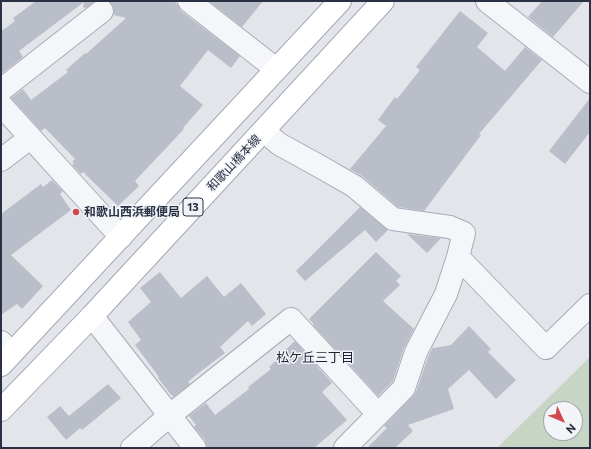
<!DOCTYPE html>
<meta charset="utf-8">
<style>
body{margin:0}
#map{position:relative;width:591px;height:449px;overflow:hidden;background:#e3e5eb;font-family:Commissioner,sans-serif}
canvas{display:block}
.frame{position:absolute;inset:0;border:2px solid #2a3144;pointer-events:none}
.north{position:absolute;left:543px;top:401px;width:40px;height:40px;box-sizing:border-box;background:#f2f4f8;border:1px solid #a2a6b0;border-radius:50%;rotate:134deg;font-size:11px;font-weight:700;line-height:16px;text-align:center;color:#2a3144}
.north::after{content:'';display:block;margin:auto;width:14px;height:18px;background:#d1474e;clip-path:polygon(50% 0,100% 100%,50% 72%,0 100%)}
</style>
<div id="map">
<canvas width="591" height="449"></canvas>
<div class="frame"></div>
<div class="north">N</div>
</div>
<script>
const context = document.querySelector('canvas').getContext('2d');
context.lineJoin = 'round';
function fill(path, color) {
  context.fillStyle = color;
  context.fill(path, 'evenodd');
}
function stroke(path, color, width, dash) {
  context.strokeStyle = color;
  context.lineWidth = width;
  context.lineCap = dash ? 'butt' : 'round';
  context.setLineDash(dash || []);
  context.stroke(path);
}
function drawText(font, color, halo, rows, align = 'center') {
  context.font = font + ' Commissioner,"Noto Sans JP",sans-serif';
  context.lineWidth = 3;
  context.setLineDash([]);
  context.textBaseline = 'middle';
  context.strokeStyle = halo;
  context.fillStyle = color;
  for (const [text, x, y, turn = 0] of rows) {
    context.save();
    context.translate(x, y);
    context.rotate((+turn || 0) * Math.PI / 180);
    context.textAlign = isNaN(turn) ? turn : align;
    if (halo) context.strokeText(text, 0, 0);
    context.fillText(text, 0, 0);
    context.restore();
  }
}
fill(new Path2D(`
 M590 357V448H497ZM551 409H575V433H551Z`), '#c6d5c4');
fill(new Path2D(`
 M36 1H95L86 8 83 7 84 2 19 51 23 57 1 74V28L3 30 15 21 13 18Z
 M109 1H174L177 4 181 11 240 56 231 68 208 50 180 86 203 105 183 128 184 129 135 181 139 186 118 206 83 172 81 174 72 165 74 163 72 162 75 159 45 128 41 131 11 98 23 89 31 100 68 72 66 70 85 53 86 54 126 18 114 15V9L112 4Z
 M209 1H263L242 27Z
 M542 1H584L553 37 528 17Z
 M460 11 488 33 477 47 505 71 525 47 542 60 479 134 481 135 424 211 398 207 362 176 350 169 386 126 378 120 395 97 397 99 420 70 416 67Z
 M590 98V132L565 164 549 151Z
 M52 180 63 191 60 194 71 210 11 255 43 286 22 309 17 304 1 315V214L41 184 43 187Z
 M360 207 388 230 376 242 365 230 305 281 296 271Z
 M407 234 441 238 427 253Z
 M376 252 401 276 396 281 400 285 383 301 414 329 404 348 393 381 378 396 313 325 314 324 309 319Z
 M160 272 181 298 207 276 224 297 241 283 266 314 252 326 248 321 220 347 225 353 196 375 188 382 190 384 173 397 172 395H171L158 378 159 377 135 345 141 340 128 322 151 302 140 288Z
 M469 326 491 349 488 352 516 380 496 399 469 370 448 389 454 409 408 425 413 431 395 448H367L387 428 384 426 413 396 416 392 428 357 433 347 434 348 451 345Z
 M295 341 332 383 322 392 347 420 314 448H207L205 440 194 427 196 425 189 416 206 403 215 415 249 389 248 387 271 369 269 367 281 356 280 355Z
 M108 384 121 398 82 430 80 428 66 440 47 417 60 406 69 416Z`), '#babec9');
const minor = new Path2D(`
 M189 1 276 69
 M487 1 590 82
 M1 90 102 11
 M1 105 121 237
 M264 131 279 144 319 166 354 186 393 219 450 227 464 233 458 257 446 294 416 352 404 388 345 448
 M1 160 30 138
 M458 257 546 348 590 305
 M92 316 195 448
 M1 342 12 353
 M132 448 169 416 291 319 377 413`);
const major = new Path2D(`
 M1 365 340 1
 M1 410 92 316 383 1`);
stroke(minor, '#a8abb6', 24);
stroke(major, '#a2a8b7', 24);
stroke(minor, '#f5f6f9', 22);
stroke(major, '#fff', 22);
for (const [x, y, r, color] of [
 [76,212,4,"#d1474e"]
]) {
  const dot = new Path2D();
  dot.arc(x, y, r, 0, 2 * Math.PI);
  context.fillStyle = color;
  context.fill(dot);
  stroke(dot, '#f2f4f8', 1.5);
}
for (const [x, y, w] of [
 [193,207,20]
]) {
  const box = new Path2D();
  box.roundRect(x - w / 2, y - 9, w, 18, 3);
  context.fillStyle = '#f2f4f8';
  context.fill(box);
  stroke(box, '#2a3144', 1);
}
drawText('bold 11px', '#2a3144', null, [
 ["13",193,207]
]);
drawText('12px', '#2a3144', '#f2f4f8', [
 ["和歌山橋本線",234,163,-47]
]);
drawText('bold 12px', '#2a3144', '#f2f4f8', [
 ["和歌山西浜郵便局",84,212]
], 'left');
drawText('13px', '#1c2234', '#f2f4f8', [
 ["松ケ丘三丁目",315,358]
]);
</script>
